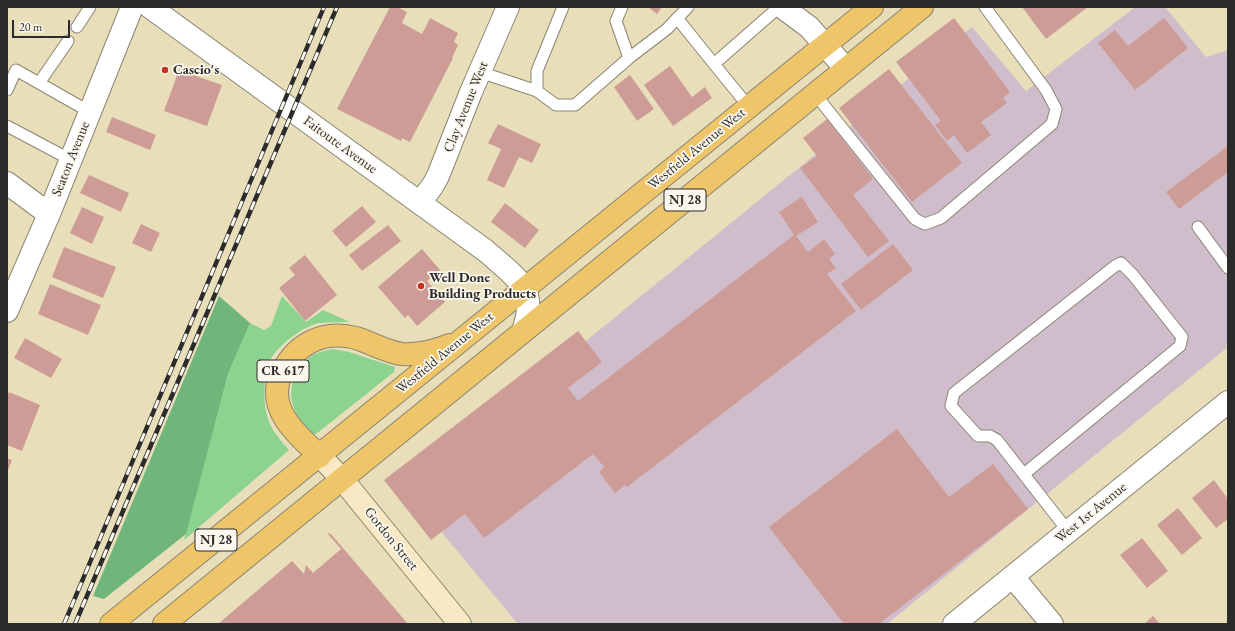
<!DOCTYPE html>
<style>
body{margin:0}
#map{position:relative;width:1235px;height:631px;overflow:hidden;background:#e8dfba;font-family:"EB Garamond",serif}
canvas{display:block}
.frame{position:absolute;inset:0;border:8px solid #2b2b2b;pointer-events:none}
.scale{position:absolute;left:12px;top:20px;width:58px;height:18px;box-sizing:border-box;border:2px solid #2b2b2b;border-top:0;padding-left:5px;font-size:12px;line-height:14px;white-space:nowrap;color:#2b2b2b;-webkit-text-stroke:3px #fbf7ec;paint-order:stroke}
</style>
<div id="map">
<canvas width="1235" height="631"></canvas>
<div class="frame"></div>
<div class="scale">20 m</div>
</div>
<script>
const context = document.querySelector('canvas').getContext('2d');
context.lineJoin = 'round';
function fill(path, color) {
  context.fillStyle = color;
  context.fill(path, 'evenodd');
}
function stroke(path, color, width, dash) {
  context.strokeStyle = color;
  context.lineWidth = width;
  context.lineCap = dash ? 'butt' : 'round';
  context.setLineDash(dash || []);
  context.stroke(path);
}
function drawText(font, color, halo, rows, align = 'center') {
  context.font = font + ' "EB Garamond",serif';
  context.lineWidth = 3.5;
  context.setLineDash([]);
  context.textBaseline = 'middle';
  context.strokeStyle = halo;
  context.fillStyle = color;
  for (const [text, x, y, turn = 0] of rows) {
    context.save();
    context.translate(x, y);
    context.rotate((+turn || 0) * Math.PI / 180);
    context.textAlign = isNaN(turn) ? turn : align;
    if (halo) context.strokeText(text, 0, 0);
    context.fillText(text, 0, 0);
    context.restore();
  }
}
fill(new Path2D(`
 M1135 7H1165L1206 57 1228 50V347L887 624H518L405 488 972 27 1026 91Z`), '#d0bdcc');
fill(new Path2D(`
 M282 296 306 322 323 310 350 322C340 322 329 322 319 323 304 326 280 344 272 357 264 370 263 396 266 411 268 426 279 439 289 450L184 540 228 374 250 323 264 330 271 326Z
 M333 349 349 352 395 367 394 372 316 434H310C305 427 298 419 295 411 285 389 296 363 317 353 322 351 328 350 333 349Z`), '#8bd38f');
fill(new Path2D(`
 M219 296 250 323 228 374 186 534 104 599 93 596Z`), '#70b57a');
fill(new Path2D(`
 M390 7H397L407 12 402 23 422 34 430 18 458 33 454 42 458 45 452 58H453L410 142 402 138 401 141 337 109Z
 M648 7H662L657 14Z
 M1022 7H1088L1046 39Z
 M954 18 1010 92 1003 98 1007 103 981 122 991 135 967 153 954 135 947 141 935 125 941 121 896 62Z
 M1164 18 1188 48 1135 90 1098 43 1115 30 1128 46Z
 M670 66 692 97 705 87 712 98 673 126 644 85Z
 M889 69 962 163 912 202 839 108Z
 M179 70 222 85 207 126 164 111Z
 M630 75 654 109 637 121 614 87Z
 M112 117 156 135 150 150 106 132Z
 M827 119 873 179 853 195 889 241 868 257 800 168 817 156 803 138Z
 M498 124 541 144 532 163 519 157 504 188 487 180 501 149 488 143Z
 M1228 146V172L1179 209 1166 192Z
 M89 175 129 193 121 212 80 193Z
 M802 197 818 222 796 236 808 252 824 239 835 254 829 259 836 268 827 274 856 311 627 487 625 485 615 493 599 472 604 467 593 454 484 538 465 514 431 540 384 480 578 331 602 362 568 388 578 401 794 235 779 212Z
 M505 203 539 230 525 248 491 222Z
 M362 206 376 222 346 247 332 231Z
 M82 207 104 217 92 244 70 233Z
 M141 224 160 233 151 252 132 243Z
 M388 225 401 241 362 271 349 255Z
 M893 244 913 270 861 310 841 284Z
 M64 247 116 267 103 298 52 277Z
 M422 249 440 270 427 281 445 302 417 326 408 315 405 318 378 287Z
 M305 255 337 295 305 321 279 288 295 275 289 268Z
 M50 284 101 305 88 335 38 314Z
 M25 338 62 359 51 378 14 358Z
 M9 392 40 405 22 451 7 445V397Z
 M897 429 949 497 993 464 1028 509 879 624H844L769 527Z
 M7 458 12 460 7 473Z
 M1214 480 1228 499V519L1216 528 1192 498Z
 M1178 508 1202 538 1182 555 1157 525Z
 M327 533 331 534 408 624H218L292 561 304 574 306 565 313 573 341 549Z
 M1142 538 1168 571 1147 588 1120 555Z
 M1153 616 1160 624H1144Z`), '#ce9c97');
const service = new Path2D(`
 M563 7 537 71V91L556 105H575L629 58 667 29 688 7
 M622 7 616 21 629 58
 M677 18 714 64
 M77 27 90 7
 M480 72 537 91
 M39 83 68 41
 M7 90 16 70 90 112
 M815 94 915 219 925 224 941 218 1052 124 1056 109 1046 90 985 7
 M749 107 714 64 779 7
 M7 126 71 160
 M1198 227 1228 268
 M1024 474 1180 346 1182 337 1133 275 1121 263 1115 266 954 393 951 406 978 436H990L997 440 1068 531`);
const minor = new Path2D(`
 M782 7 809 27 846 69
 M7 183 49 214
 M420 203 433 185 438 176 471 92 508 7
 M7 311 49 214 132 7
 M1013 577 1052 624`);
const tertiary = new Path2D(`
 M150 7 486 251C498 262 522 279 527 295 530 307 527 320 523 331
 M954 624 1228 402`);
const secondary = new Path2D(`
 M320 456 342 479 460 624`);
const primary = new Path2D(`
 M320 456C298 436 267 410 280 377 293 345 322 329 356 338 372 343 386 352 402 354 418 355 435 351 450 345
 M111 624 872 7
 M164 624 922 7`);
stroke(service, '#8a8572', 13);
stroke(minor, '#8a8572', 24);
stroke(tertiary, '#8a8572', 24);
stroke(secondary, '#8a8572', 24);
stroke(primary, '#8a8572', 24);
stroke(service, '#fff', 11);
stroke(minor, '#fff', 22);
stroke(tertiary, '#fff', 22);
stroke(secondary, '#f8e8c3', 22);
stroke(primary, '#eec569', 22);
const rail = new Path2D(`
 M64 624 324 7
 M75 624 337 7`);
stroke(rail, '#2b2b2b', 4.5);
stroke(rail, '#fbf7ec', 3, [9]);
for (const [x, y, r, color] of [
 [165,70,4,"#c8321e"],
 [421,286,4,"#c8321e"]
]) {
  const dot = new Path2D();
  dot.arc(x, y, r, 0, 2 * Math.PI);
  context.fillStyle = color;
  context.fill(dot);
  stroke(dot, '#fbf7ec', 1.5);
}
for (const [x, y, w] of [
 [685,200,42],
 [283,371,52],
 [216,540,42]
]) {
  const box = new Path2D();
  box.roundRect(x - w / 2, y - 11, w, 22, 3);
  context.fillStyle = '#fbf7ec';
  context.fill(box);
  stroke(box, '#2b2b2b', 1);
}
drawText('bold 13px', '#2b2b2b', null, [
 ["NJ 28",685,200],
 ["CR 617",283,371],
 ["NJ 28",216,540]
]);
drawText('bold 14px', '#2b2b2b', '#fbf7ec', [
 ["Cascio's",173,70],
 ["Well Done",429,278],
 ["Building Products",429,294]
], 'left');
drawText('14px', '#2b2b2b', '#fbf7ec', [
 ["Clay Avenue West",466,107,-68],
 ["Faitoute Avenue",340,145,36],
 ["Westfield Avenue West",697,149,-39],
 ["Seaton Avenue",71,159,-68],
 ["Westfield Avenue West",445,353,-39],
 ["West 1st Avenue",1091,513,-39],
 ["Gordon Street",391,539,51]
]);
</script>
